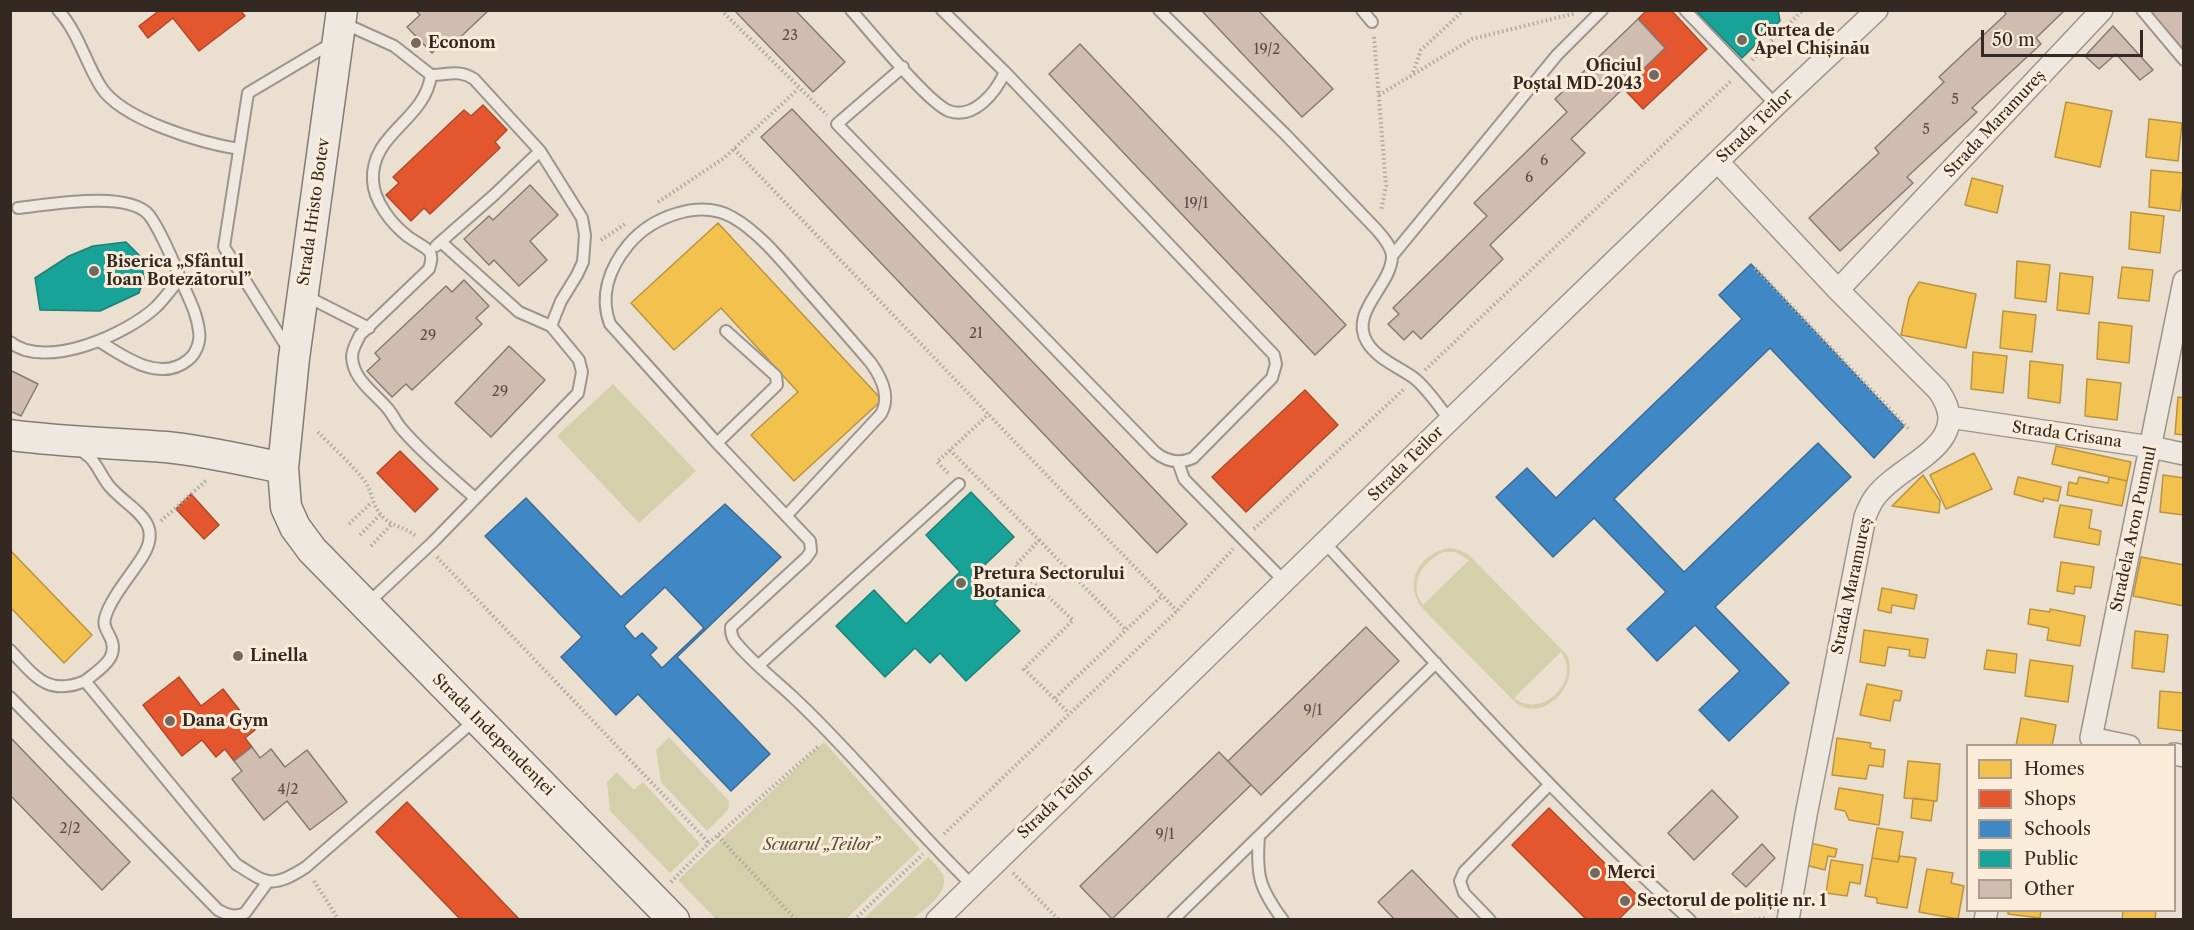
<!DOCTYPE html>
<meta charset="utf-8">
<style>
body{margin:0}
#map{position:relative;width:2194px;height:930px;overflow:hidden;background:#ebe0cf;font-family:"Libre Caslon Text",serif}
canvas{display:block}
.frame{position:absolute;inset:0;border:12px solid #342823;pointer-events:none}
.legend{position:absolute;left:1966px;top:744px;width:210px;height:168px;box-sizing:border-box;background:#faecd8;border:2px solid #ab9e90;margin:0;padding:8px 10px;list-style:none;font-size:18px;color:#342823}
.legend li{display:flex;align-items:center;gap:12px;height:30px}
.legend b{width:30px;border:2px solid #ab9e90}
.scale{position:absolute;left:1981px;top:30px;width:162px;height:27px;box-sizing:border-box;border:3px solid #342823;border-top:0;padding-left:8px;font-size:18px;line-height:21px;white-space:nowrap;color:#342823;-webkit-text-stroke:4px #faecd8;paint-order:stroke}
</style>
<div id="map">
<canvas width="2194" height="930"></canvas>
<div class="frame"></div>
<ul class="legend">
<li><b style="height:16px;background:#f2c14e"></b>Homes</li>
<li><b style="height:16px;background:#e4572e"></b>Shops</li>
<li><b style="height:16px;background:#3f88c5"></b>Schools</li>
<li><b style="height:16px;background:#17a398"></b>Public</li>
<li><b style="height:16px;background:#d1bdb0"></b>Other</li>
</ul>
<div class="scale">50 m</div>
</div>
<script>
const context = document.querySelector('canvas').getContext('2d');
context.lineJoin = 'round';
function fill(path, color) {
  context.fillStyle = color;
  context.fill(path, 'evenodd');
}
function stroke(path, color, width, dash) {
  context.strokeStyle = color;
  context.lineWidth = width;
  context.lineCap = dash ? 'butt' : 'round';
  context.setLineDash(dash || []);
  context.stroke(path);
}
function drawText(font, color, halo, rows, align = 'center') {
  context.font = font + ' "Libre Caslon Text",serif';
  context.lineWidth = 6;
  context.setLineDash([]);
  context.textBaseline = 'middle';
  context.strokeStyle = halo;
  context.fillStyle = color;
  for (const [text, x, y, turn = 0] of rows) {
    context.save();
    context.translate(x, y);
    context.rotate((+turn || 0) * Math.PI / 180);
    context.textAlign = isNaN(turn) ? turn : align;
    if (halo) context.strokeText(text, 0, 0);
    context.fillText(text, 0, 0);
    context.restore();
  }
}
fill(new Path2D(`
 M613 384 696 471 639 523 557 436Z
 M1450 548 1460 550 1469 555 1567 655C1581 683 1544 724 1516 703L1423 609C1402 584 1419 552 1450 548ZM1444 552H1455L1469 560 1423 605C1407 584 1423 561 1444 552ZM1561 652C1582 681 1542 720 1514 698Z
 M669 737 729 801 728 810 707 831 661 782 656 750Z
 M824 742 920 849 846 919H716L678 880Z
 M617 772 634 790 643 782 700 844 670 873 610 811 607 782Z
 M928 857C933 862 940 868 943 875 950 893 924 909 913 919H863Z`), '#d4d0ac');
const homes = new Path2D(`
 M2066 102 2112 111 2100 167 2055 157Z
 M2149 119 2182 123 2178 161 2146 157Z
 M2151 170 2184 173 2180 211 2149 207Z
 M1972 178 2003 186 1997 213 1965 205Z
 M2131 212 2164 216 2160 253 2129 249Z
 M718 223 882 400 794 481 751 435 798 392 721 308 674 350 631 303Z
 M2017 261 2050 265 2046 302 2015 298Z
 M2122 267 2153 270 2149 301 2118 298Z
 M2060 273 2093 277 2089 314 2057 310Z
 M1919 282 1976 294 1966 348 1901 335 1909 298Z
 M2003 311 2036 315 2032 352 2000 348Z
 M2099 322 2132 326 2129 363 2097 359Z
 M1973 352 2007 356 2003 393 1971 389Z
 M2030 361 2063 365 2060 403 2028 398Z
 M2087 379 2121 383 2117 420 2085 416Z
 M2178 397 2184 398V435L2175 434Z
 M2056 446 2131 462 2127 481 2052 464Z
 M1974 453 1992 489 1946 509 1930 475Z
 M1923 475 1940 501 1939 513 1892 506Z
 M2163 475 2184 478V515L2160 512Z
 M2018 477 2061 487 2058 501 2044 498 2043 502 2014 494Z
 M2079 477 2108 483 2109 477 2127 481 2122 506 2067 495 2069 482 2077 484Z
 M2060 505 2092 510 2089 528 2101 531 2099 545 2054 537Z
 M10 550 92 635 64 663 10 607Z
 M2141 557 2184 565V606L2133 596Z
 M2061 562 2094 567 2091 588 2075 586 2074 594 2057 591Z
 M1882 588 1917 595 1914 609 1892 605 1891 613 1878 610Z
 M2030 609 2050 612V609L2085 616 2080 646 2047 640 2049 628 2028 624Z
 M1864 630 1928 639 1925 658 1909 656 1910 650 1888 647 1885 666 1860 662Z
 M2135 631 2168 635 2164 672 2132 668Z
 M1987 650 2017 654 2015 673 1984 669Z
 M2030 660 2073 666 2068 702 2025 696Z
 M1867 684 1902 691 1900 701 1894 700 1890 721 1860 715Z
 M2160 691 2184 693V731L2158 728Z
 M2021 718 2056 725 2052 746H2016Z
 M1837 738 1871 743 1870 748 1885 750 1883 767 1869 765 1866 779 1832 775Z
 M1908 761 1940 764 1937 801 1904 798Z
 M1839 788 1883 795 1879 825 1849 820 1845 811 1835 809Z
 M1913 798 1934 801 1931 821 1911 818Z
 M1877 828 1903 832 1898 862 1872 858Z
 M1810 843 1837 849 1835 857 1828 856 1825 870 1805 865Z
 M1900 856 1916 858 1907 908 1877 903V898L1865 896 1872 858 1898 862Z
 M1831 860 1863 865 1860 884 1850 882 1847 896 1826 893Z
 M1927 869 1953 873 1951 883 1964 886 1958 919 1919 912Z
 M2008 910H2041L2040 918 2008 914Z
 M2123 910H2156L2155 920H2122Z`);
fill(homes, '#f2c14e');
stroke(homes, '#b99341', 1.5);
const shops = new Path2D(`
 M160 10H240L245 16 199 51 173 18 148 38 139 26Z
 M1647 10H1671L1707 49 1643 109 1623 88 1665 48 1638 19Z
 M483 105 507 130 495 142 500 148 430 214 424 208 411 221 386 195 399 183 393 177 464 110 471 116Z
 M1305 390 1338 425 1246 512 1212 477Z
 M400 451 438 489 415 512 377 473Z
 M191 494 219 525 204 539 176 509Z
 M179 677 201 706 223 689 255 730 245 738 252 747 234 761 225 749 216 757 202 740 182 756 143 705Z
 M407 802 520 920H461L376 832Z
 M1549 808 1640 898 1618 920H1587L1512 845Z`);
fill(shops, '#e4572e');
stroke(shops, '#af492b', 1.5);
const schools = new Path2D(`
 M1751 264 1904 426 1874 458 1770 348 1614 499 1684 572 1818 443 1851 477 1715 607 1789 683 1729 741 1699 710 1740 671 1695 625 1657 661 1627 629 1666 592 1594 518 1553 557 1496 497 1527 468 1556 498 1742 319 1719 295Z
 M526 498 621 597 725 504 781 557 677 657 770 754 731 791 638 694 616 715 561 657 582 637 485 536ZM665 587 704 628 662 668 650 655 657 648 642 633 635 639 624 626Z`);
fill(schools, '#3f88c5');
stroke(schools, '#3c6b94', 1.5);
const public = new Path2D(`
 M1695 10H1778L1780 21 1742 58Z
 M126 242 139 255 142 265 144 279 139 293 100 311 40 310 35 278 69 256 93 246Z
 M971 492 1014 537 970 579 985 595 994 587 1002 596 994 604 1020 631 966 681 940 653 930 663 915 648 885 677 836 626 874 590 906 624 960 572 926 535Z`);
fill(public, '#17a398');
stroke(public, '#207e75', 1.5);
const building = new Path2D(`
 M415 10H489L451 46 445 40 432 53 407 27 420 15Z
 M734 10H795L845 62 813 92Z
 M1201 10H1258L1333 89 1302 117Z
 M2003 10H2065L2036 38 2041 44 1972 108 1977 112 1907 177 1913 183 1840 251 1809 218 1879 153 1875 148 1944 82 1939 77 2006 14Z
 M2147 10H2184V50Z
 M1638 19 1665 48 1571 139 1585 153 1490 245 1503 259 1421 339 1413 331 1404 340 1388 324 1399 314 1393 308 1487 216 1474 203 1567 112 1555 99Z
 M2113 26 2153 70 2140 80 2116 54 2099 69 2085 56Z
 M1080 44 1346 325 1315 355 1049 74Z
 M792 109 1187 524 1157 553 761 137Z
 M530 185 558 215 530 241 547 260 519 286 494 260 489 265 464 239 489 216 493 220Z
 M464 280 489 306 476 318 482 324 412 390 406 384 392 397 367 371 380 359 375 353 446 286 452 292Z
 M509 346 545 380 491 437 455 403Z
 M10 370 38 384 21 416 10 411Z
 M1366 627 1399 661 1261 795 1228 761Z
 M10 737 130 862 102 890 10 795Z
 M252 747 260 758 271 749 285 767 307 750 347 802 310 830 287 801 264 820 232 779 242 771 234 761Z
 M1219 752 1251 785 1112 919 1080 886Z
 M1712 790 1738 817 1694 860 1668 833Z
 M1762 844 1775 858 1746 887 1732 874Z
 M1412 870 1460 920H1395L1378 902Z`);
fill(building, '#d1bdb0');
stroke(building, '#837c74', 1.5);
const lane = new Path2D(`
 M58 10C79 33 85 62 101 87 122 120 202 143 239 149
 M851 10C870 31 928 103 949 111 974 120 996 92 1005 72L1274 355 1276 364 1272 378 1193 458C1179 464 1167 462 1155 452L837 124 903 67
 M942 10 1005 72
 M1159 10 1285 134 1377 230C1383 237 1392 247 1392 257 1391 286 1349 312 1367 342 1377 359 1399 367 1414 378 1428 389 1439 407 1450 420
 M1362 10 1372 22
 M1685 10 1776 105
 M2142 10 2184 60
 M341 22 394 46 431 75C448 75 459 69 474 79L540 151 582 218 585 235 583 262 577 275 561 301 551 326
 M431 75C425 121 370 133 373 181 374 201 391 223 406 235 413 241 423 245 429 251 433 256 431 263 429 269L360 335C357 342 352 349 352 357 353 380 375 393 388 409 393 415 396 422 401 428 421 452 451 477 475 498
 M436 246 494 195 540 151
 M1392 256 1557 55 1602 10
 M306 296 369 328
 M99 341C124 357 160 383 188 360 196 354 201 341 199 331 197 312 187 295 180 278
 M10 342C46 371 127 334 156 307 165 298 173 287 180 278 174 262 159 228 149 215 128 190 48 205 18 208
 M288 349 224 247 248 93 332 43
 M717 443 777 385 776 376 726 331
 M80 449C84 454 90 456 93 461 100 470 104 481 111 488 132 511 166 522 141 559 130 576 110 599 105 618 103 625 106 629 109 635 122 657 100 669 85 681
 M1178 462 1184 479 1284 581
 M786 516 881 414C891 397 881 377 871 363 848 336 825 310 802 284 782 261 759 232 732 217 699 199 652 217 629 244 610 267 599 295 610 324L717 443 810 541 811 551 806 558 731 627C731 632 731 635 734 640 747 658 777 682 794 698 857 757 910 825 972 885
 M1325 543C1444 672 1560 803 1690 920
 M367 604 434 541 578 393 582 372 579 360 551 326 519 312 441 242
 M10 650C34 675 47 697 85 681L236 864C267 884 272 889 306 867L475 720
 M759 665 959 484
 M10 697 218 910C228 915 235 918 245 913L267 883
 M1259 836C1256 875 1259 888 1283 920
 M1173 920 1436 663
 M1490 920 1464 893 1460 881 1464 872 1549 785`);
const street = new Path2D(`
 M1718 162 1838 290
 M1949 417 2151 447 2184 454
 M2129 746 2091 738 2184 281
 M2174 754 2184 756
 M937 920 1450 420 1776 105 1877 10
 M1788 920 1806 815 1865 517C1868 509 1871 502 1876 496 1902 462 1977 444 1938 390L1838 290 2102 10
 M1985 920 1987 910`);
const secondary = new Path2D(`
 M342 10 294 358 283 468 286 507 295 527 312 550 674 920
 M10 435C62 442 114 443 166 447 205 451 244 460 283 468`);
stroke(lane, '#9d958b', 14);
stroke(street, '#9d958b', 24);
stroke(secondary, '#837c74', 33);
stroke(new Path2D(`
 M721 10 827 115
 M1374 37 1386 186 1381 211
 M1752 60 1803 10
 M1413 72 1421 50 1464 10
 M1379 95 1472 39 1576 13
 M734 149 1177 611
 M658 202 724 158 798 89
 M601 240 625 224
 M1755 268 1910 430
 M1425 370 1732 80
 M318 432C332 447 355 467 366 483 373 494 372 506 382 516 392 527 406 527 417 537
 M950 450 1039 540 1015 566 1073 620 1024 669 1069 713
 M948 473 937 462 989 414
 M161 521 208 479
 M349 524 372 502
 M1254 529 1404 389
 M360 535 380 515
 M1039 540 1126 630 1162 596
 M371 546 391 525
 M437 557 709 843
 M1055 698 1126 630
 M944 834 1177 611 1233 549
 M718 836 796 920
 M1013 873 1059 920
 M314 881 339 920
 M671 882 709 843 820 745
 M715 919 720 920
 M854 920 923 854
 M1750 920 1767 918`), '#ada8a1', 4, [1.5, 3]);
stroke(lane, '#eee8e0', 10);
stroke(street, '#eee8e0', 21);
stroke(secondary, '#eee8e0', 30);
for (const [x, y, r, color] of [
 [1742,40,6,"#74685f"],
 [416,43,6,"#74685f"],
 [1654,75,6,"#74685f"],
 [94,271,6,"#74685f"],
 [961,583,6,"#74685f"],
 [238,656,6,"#74685f"],
 [170,721,6,"#74685f"],
 [1595,873,6,"#74685f"],
 [1625,901,6,"#74685f"]
]) {
  const dot = new Path2D();
  dot.arc(x, y, r, 0, 2 * Math.PI);
  context.fillStyle = color;
  context.fill(dot);
  stroke(dot, '#faecd8', 2);
}
drawText('14px', '#5b4d46', null, [
 ["23",790,36],
 ["19/2",1267,50],
 ["5",1955,100],
 ["5",1926,130],
 ["6",1544,161],
 ["6",1529,178],
 ["19/1",1196,204],
 ["21",976,334],
 ["29",428,336],
 ["29",500,392],
 ["9/1",1313,711],
 ["4/2",288,790],
 ["2/2",70,829],
 ["9/1",1165,835]
]);
drawText('bold 16px', '#342823', '#faecd8', [
 ["Curtea de",1754,31],
 ["Apel Chișinău",1754,49],
 ["Econom",428,43],
 ["Oficiul",1642,66,"right"],
 ["Poștal MD-2043",1642,84,"right"],
 ["Biserica „Sfântul",106,262],
 ["Ioan Botezătorul”",106,280],
 ["Pretura Sectorului",973,574],
 ["Botanica",973,592],
 ["Linella",250,656],
 ["Dana Gym",182,721],
 ["Merci",1607,873],
 ["Sectorul de poliție nr. 1",1637,901]
], 'left');
drawText('16px', '#342823', '#faecd8', [
 ["Strada Maramureș",1995,124,-47],
 ["Strada Teilor",1755,126,-44],
 ["Strada Hristo Botev",314,212,-82],
 ["Strada Crisana",2067,435,8],
 ["Strada Teilor",1406,464,-45],
 ["Stradela Aron Pumnul",2134,529,-78],
 ["Strada Maramureș",1852,586,-78],
 ["Strada Independenței",493,735,45],
 ["Strada Teilor",1056,802,-44]
]);
drawText('italic 16px', '#574e3e', '#faecd8', [
 ["Scuarul „Teilor”",821,845]
]);
</script>
